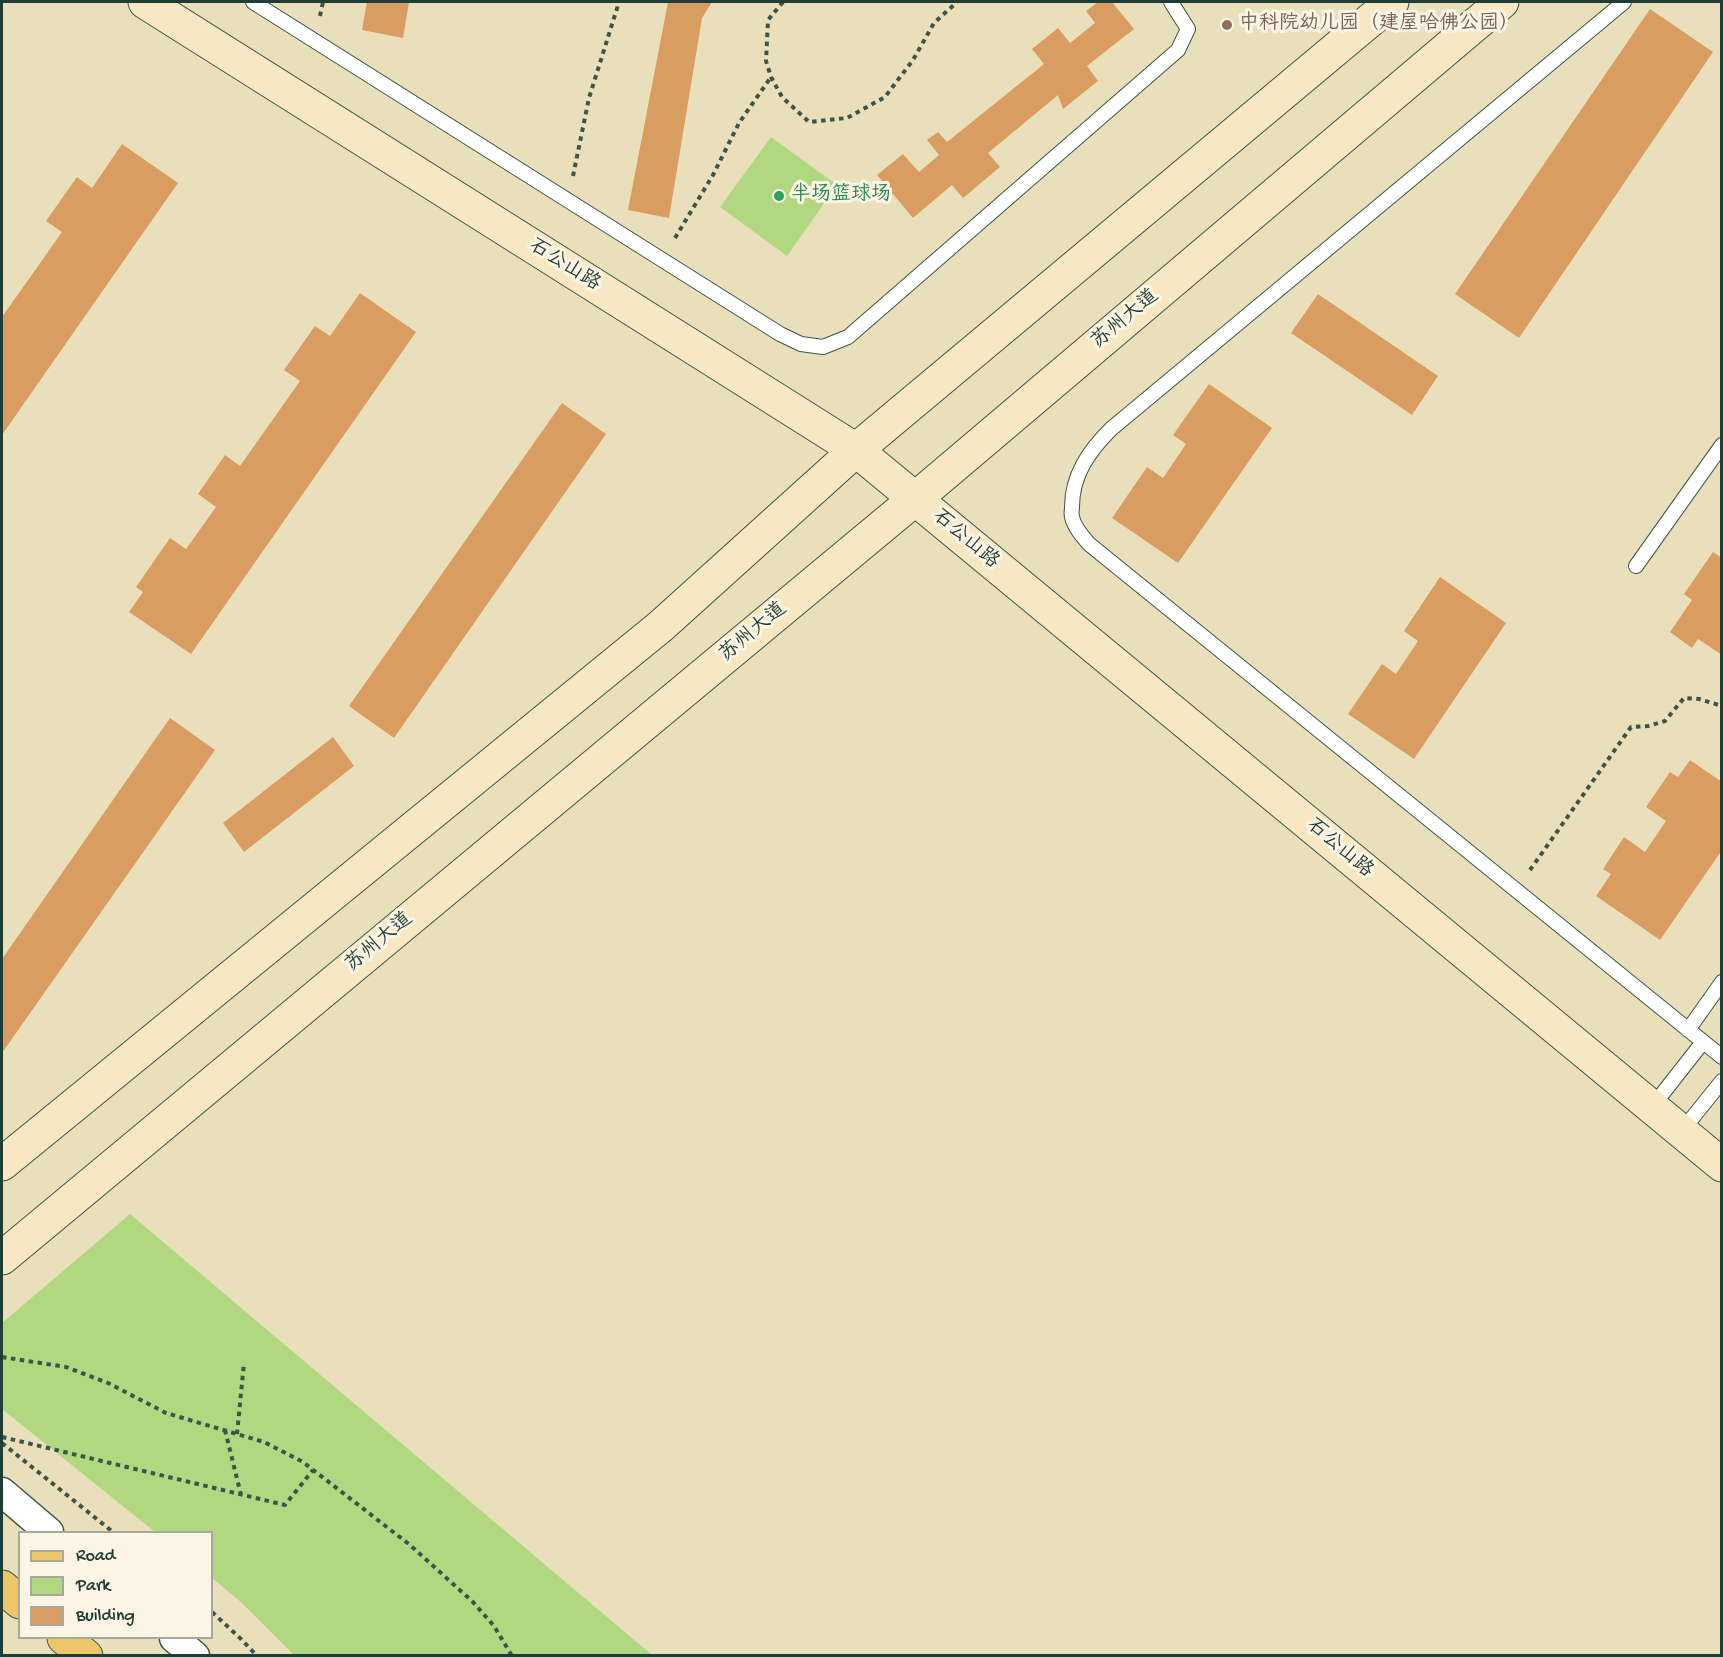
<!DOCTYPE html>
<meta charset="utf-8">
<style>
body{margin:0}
#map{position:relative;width:1723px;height:1657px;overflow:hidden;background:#e9e0bb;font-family:"Gochi Hand",sans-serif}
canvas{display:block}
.frame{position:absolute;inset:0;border:3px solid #1f3d34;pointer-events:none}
.legend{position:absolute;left:18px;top:1531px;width:195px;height:108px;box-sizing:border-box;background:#fcf5e5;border:2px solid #a4ab9e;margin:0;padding:8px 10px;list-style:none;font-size:18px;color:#1f3d34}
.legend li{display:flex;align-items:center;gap:12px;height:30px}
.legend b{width:30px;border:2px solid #a4ab9e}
</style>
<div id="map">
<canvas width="1723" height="1657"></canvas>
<div class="frame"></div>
<ul class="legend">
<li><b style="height:8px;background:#ecc669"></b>Road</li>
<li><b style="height:16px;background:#b2d781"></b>Park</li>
<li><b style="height:16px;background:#d99d61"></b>Building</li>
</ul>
</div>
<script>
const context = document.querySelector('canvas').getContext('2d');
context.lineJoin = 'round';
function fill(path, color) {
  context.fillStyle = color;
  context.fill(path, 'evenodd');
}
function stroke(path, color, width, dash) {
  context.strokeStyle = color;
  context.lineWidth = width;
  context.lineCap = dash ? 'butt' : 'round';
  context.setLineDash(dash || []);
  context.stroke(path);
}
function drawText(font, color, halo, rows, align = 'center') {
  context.font = font + ' "Gochi Hand","LXGW WenKai TC",sans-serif';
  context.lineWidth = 6;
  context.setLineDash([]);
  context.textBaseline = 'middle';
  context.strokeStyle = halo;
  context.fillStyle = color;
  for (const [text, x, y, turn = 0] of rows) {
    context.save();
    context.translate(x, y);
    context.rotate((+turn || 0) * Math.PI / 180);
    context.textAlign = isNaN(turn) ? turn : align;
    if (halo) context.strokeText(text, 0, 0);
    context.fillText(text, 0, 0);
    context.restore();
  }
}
fill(new Path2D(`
 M771 137 837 185 787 256 720 207Z
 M130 1214 652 1655H294L242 1603 212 1578V1532H155L2 1409V1323Z`), '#b2d781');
fill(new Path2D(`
 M367 2H409L403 38 362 30Z
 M668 2H712L702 18 669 218 628 210Z
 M1098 2H1112L1134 29 1087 66 1098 81 1063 109 1058 95 988 153 1000 167 963 198 952 185 913 218 877 175 903 154 919 172 939 155 927 140 938 132 947 142 1044 64 1032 49 1058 28 1070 43 1095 23 1086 11Z
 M1650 9 1713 52 1519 338 1455 294Z
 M122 144 178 183 2 435V317L62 232 46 221 77 177 92 188Z
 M360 293 416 332 191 654 129 612 143 592 136 587 170 538 186 549 216 507 198 494 225 455 240 466 300 381 284 370 315 326 330 336Z
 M1318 294 1438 376 1412 415 1291 333Z
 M1209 384 1272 428 1178 563 1112 518 1147 467 1163 478 1186 444 1173 435Z
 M562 403 606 434 394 738 349 706Z
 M1713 552 1722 558V655L1698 639 1692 648 1670 632 1692 600 1684 594Z
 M1440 577 1506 623 1414 759 1348 714 1382 664 1396 674 1418 641 1404 631Z
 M170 718 215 750 2 1053V959Z
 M333 737 354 766 244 852 223 823Z
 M1690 760 1722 782V850L1660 940 1596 896 1611 874 1603 869 1624 837 1645 852 1666 821 1646 807 1670 772 1678 777Z`), '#d99d61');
const lane = new Path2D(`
 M253 2 780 334 801 344 823 347 848 337 1178 50 1188 29 1171 2
 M1624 2 1111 429C1089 451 1072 475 1072 507 1072 510 1071 514 1072 517 1074 527 1083 537 1089 544L1722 1057
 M1636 566 1722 445
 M1688 1030 1722 982
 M1652 1107 1703 1042
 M1681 1132 1722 1081`);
const street = new Path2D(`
 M2 1492 49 1532
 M174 1638 195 1656`);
const secondary = new Path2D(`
 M145 2 856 450 1722 1165
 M2 1164 661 626 856 450 1392 2
 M2 1258 915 499 1502 2`);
const primary = new Path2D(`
 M2 1587 20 1602
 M64 1638 86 1656`);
stroke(lane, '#3d5548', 16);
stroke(street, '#3d5548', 31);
stroke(secondary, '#3d5548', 35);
stroke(primary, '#3d5548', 35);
stroke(new Path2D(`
 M783 2 768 20 766 61 771 77 782 97 809 122 847 118 885 97 913 60 934 23 957 2
 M320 16 323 2
 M573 176 589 98 619 2
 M675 238 713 175 739 123 771 77
 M1530 870 1631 727 1648 726 1665 721 1684 698 1699 699 1722 706
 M2 1357 66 1367 108 1383 166 1413 264 1442 303 1462 410 1545 473 1602 494 1626 512 1656
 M225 1430 241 1495
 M237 1434 244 1363
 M2 1437 285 1505 313 1470
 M2 1443 113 1532
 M212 1612 240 1638 257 1656`), '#3d5548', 4, [4.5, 4.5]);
stroke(lane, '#fff', 14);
stroke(street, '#fff', 28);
stroke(secondary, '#f7e8c3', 33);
stroke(primary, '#ecc669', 33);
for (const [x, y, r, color] of [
 [1227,25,6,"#8d6e63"],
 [779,196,6,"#2e9e5b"]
]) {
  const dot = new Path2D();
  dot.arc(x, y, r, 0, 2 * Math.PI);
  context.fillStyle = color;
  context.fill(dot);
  stroke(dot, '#fcf5e5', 2);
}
drawText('20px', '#785e54', '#fcf5e5', [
 ["中科院幼儿园（建屋哈佛公园）",1239,25]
], 'left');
drawText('20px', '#27864d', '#fcf5e5', [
 ["半场篮球场",791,196]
], 'left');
drawText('20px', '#1f3d34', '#fcf5e5', [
 ["石公山路",564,266,32],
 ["苏州大道",1126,320,-40],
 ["石公山路",965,540,40],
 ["苏州大道",754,633,-40],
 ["石公山路",1339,849,40],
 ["苏州大道",380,943,-40]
]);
</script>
